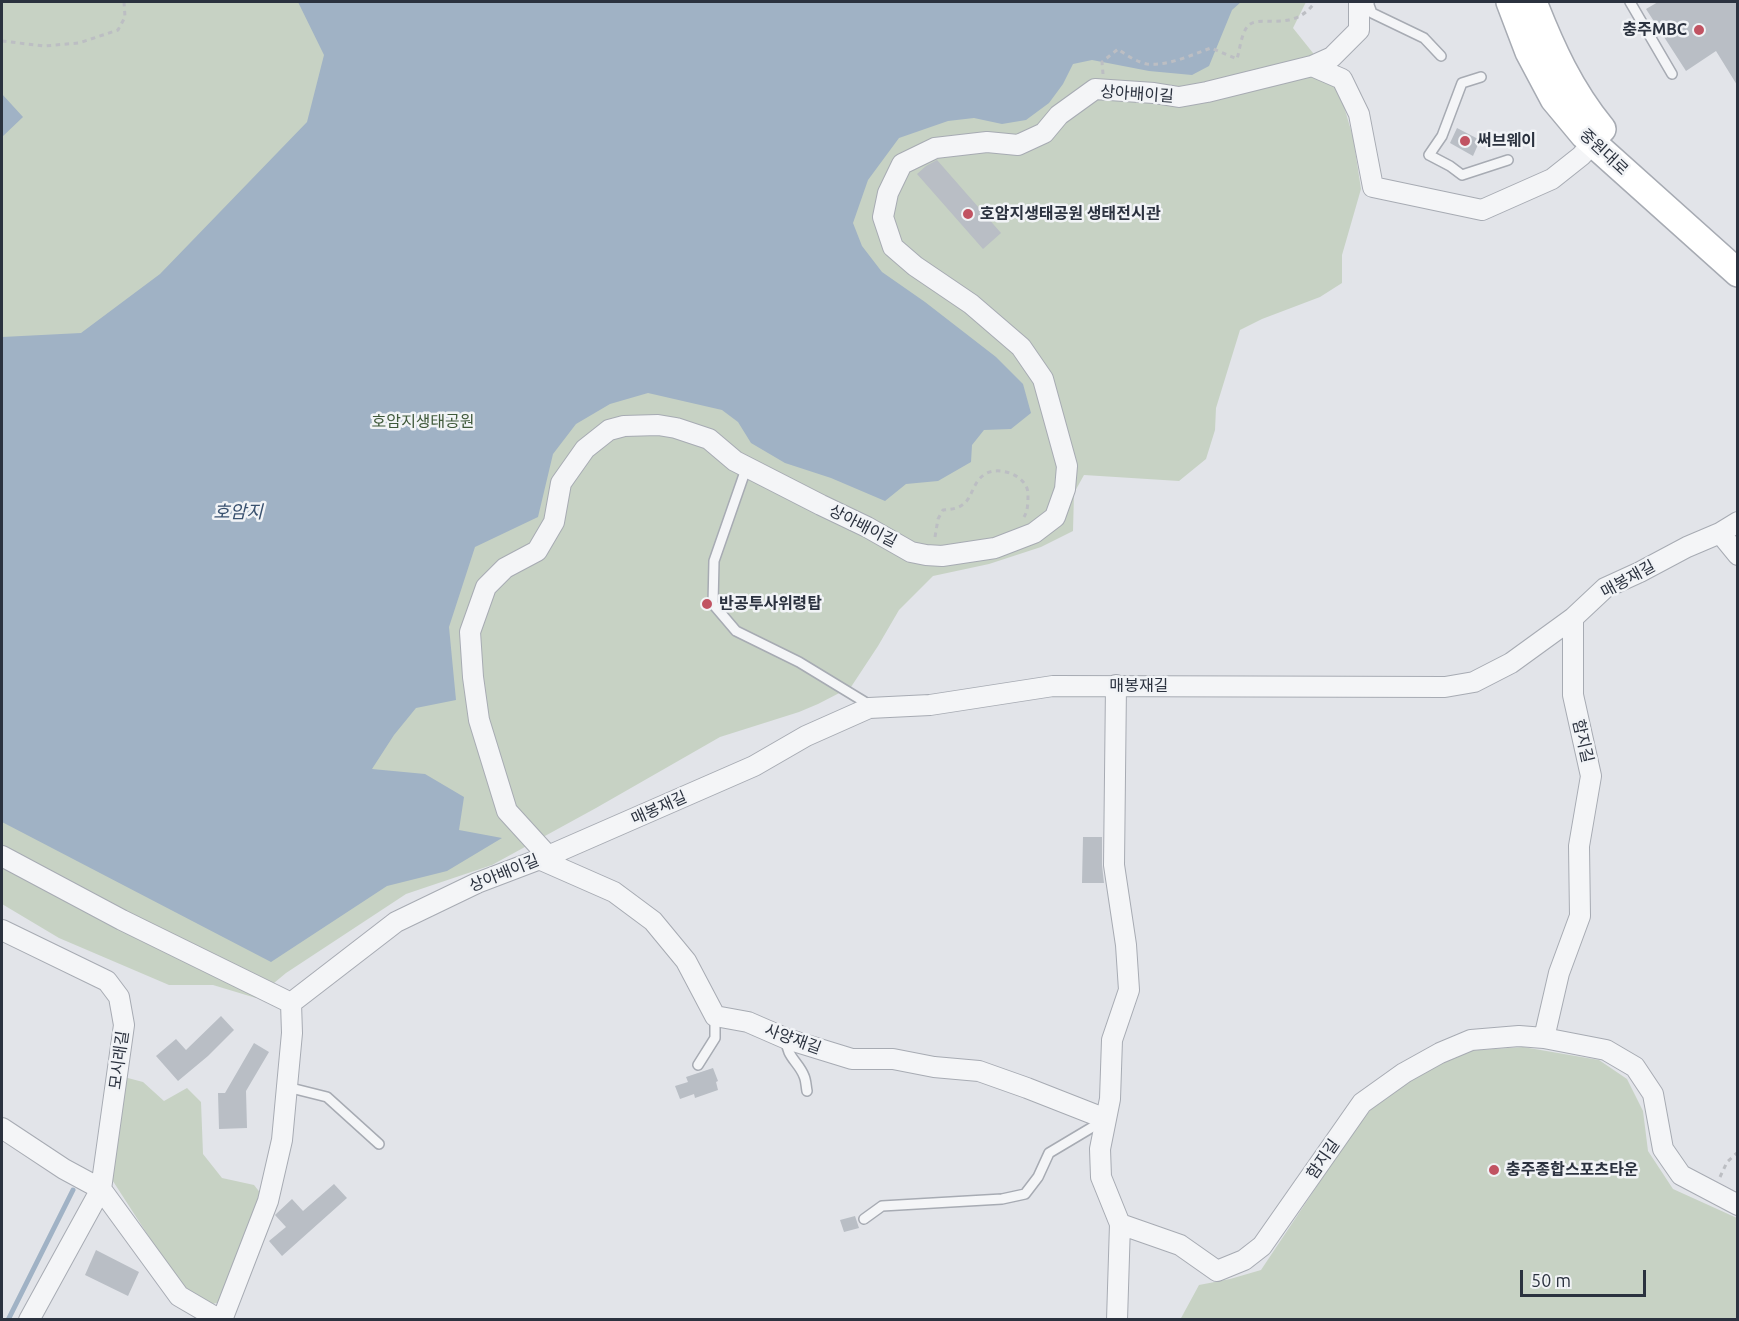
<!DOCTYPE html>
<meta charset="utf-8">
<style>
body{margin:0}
#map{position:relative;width:1739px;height:1321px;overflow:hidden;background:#e2e4e9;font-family:Ubuntu,sans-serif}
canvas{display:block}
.frame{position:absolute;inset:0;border:3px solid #2b323f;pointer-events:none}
.scale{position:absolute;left:1520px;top:1270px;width:126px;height:27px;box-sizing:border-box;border:3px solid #2b323f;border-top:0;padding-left:8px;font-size:18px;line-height:21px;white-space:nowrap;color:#2b323f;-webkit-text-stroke:4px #f1f3f6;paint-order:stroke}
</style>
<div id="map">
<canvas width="1739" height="1321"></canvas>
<div class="frame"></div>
<div class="scale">50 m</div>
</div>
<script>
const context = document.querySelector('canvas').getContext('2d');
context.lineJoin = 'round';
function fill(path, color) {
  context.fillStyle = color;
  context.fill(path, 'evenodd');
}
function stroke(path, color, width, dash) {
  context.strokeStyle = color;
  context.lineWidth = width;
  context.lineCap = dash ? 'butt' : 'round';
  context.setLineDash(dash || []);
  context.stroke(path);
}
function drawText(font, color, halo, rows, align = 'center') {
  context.font = font + ' Ubuntu,"Noto Sans KR",sans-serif';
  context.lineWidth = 5;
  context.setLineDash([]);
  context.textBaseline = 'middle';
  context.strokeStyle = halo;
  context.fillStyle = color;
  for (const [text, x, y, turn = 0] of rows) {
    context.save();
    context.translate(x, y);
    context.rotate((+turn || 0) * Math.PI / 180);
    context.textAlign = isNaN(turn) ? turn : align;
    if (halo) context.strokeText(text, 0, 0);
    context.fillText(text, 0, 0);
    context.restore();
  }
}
fill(new Path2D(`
 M2 2H1306L1293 28 1337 83 1353 137 1361 189 1342 255V283L1320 297 1262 319 1240 330 1216 408 1215 430 1206 459 1179 481 1084 475 1074 493 1073 531 1041 547 989 564 933 576 899 610 878 646 851 687 818 704 799 712 720 737 596 808 492 865 406 894 286 973 256 998 213 985H169L59 938 2 904Z
 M1523 1047 1599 1060 1627 1079 1643 1111 1648 1151 1673 1189 1737 1218V1319L1180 1320 1199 1285 1230 1279 1261 1270 1357 1126 1385 1093 1464 1051Z
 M124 1077 143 1082 164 1101 187 1088 201 1102 203 1154 222 1178 254 1185 262 1195 223 1301 213 1304 184 1291 109 1175Z`), '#c7d2c4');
fill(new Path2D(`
 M298 2H1241L1232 10 1209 66 1192 75 1149 71 1092 60 1073 64 1063 84 1049 103 1026 120 1002 124 974 118 948 121 899 138 868 180 853 223 862 246 882 272 925 302 996 357 1023 384 1031 413 1011 429 984 430 972 445 971 462 938 481 906 484 885 501 831 478 785 463 751 443 738 422 722 410 648 393 610 404 576 424 553 454 538 517 475 547 449 627 456 700 416 708 394 735 372 769 425 774 464 797 459 830 502 838 447 871 387 886 271 962 2 822V337L81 333 160 274 307 122 324 55Z
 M2 94 23 117 2 137Z`), '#a0b2c5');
stroke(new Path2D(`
 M8 1320 73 1190`), '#a0b2c5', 5);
fill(new Path2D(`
 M1658 2H1737V85L1716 51 1686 71 1646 9Z
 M1457 128 1480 140 1473 156 1450 143Z
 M937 160 1001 233 983 249 917 174 926 166Z
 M1083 837H1102V865L1104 883H1082Z
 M221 1016 234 1030 208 1056 178 1081 156 1056 176 1039 186 1050Z
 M254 1043 269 1052 246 1091 247 1128 219 1129 218 1093H225Z
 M713 1068 718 1081 716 1082 718 1090 695 1098 694 1094 680 1099 675 1086 688 1082 686 1077Z
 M334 1184 347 1198 282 1256 269 1241 286 1227 275 1215 276 1214 292 1199 303 1211Z
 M855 1216 859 1228 844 1232 840 1220Z
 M96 1250 139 1272 128 1296 85 1275Z`), '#b9bec5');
const lane = new Path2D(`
 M1369 2V5L1372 13 1424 38 1441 56
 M1630 2 1672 74
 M1481 77 1462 83 1442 136 1429 155 1450 166 1462 175 1508 160
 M747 466 714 561 713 604 736 631 799 662 873 707
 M787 1039C785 1056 799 1062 804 1076 806 1080 806 1086 807 1091
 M698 1065 715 1038V1016
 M287 1087 327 1097 379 1144
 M864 1219 882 1206 1002 1199 1025 1194 1038 1177 1049 1153 1106 1119`);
const street = new Path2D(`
 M1312 66 1342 79 1359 114 1373 187 1482 210 1552 179 1581 156 1593 143
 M1720 533 1738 555
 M1116 685 1114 865 1126 945 1129 990 1112 1040 1110 1099 1100 1149 1101 1177 1120 1224 1117 1320
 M2 856 122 920 291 1003 396 922 477 883 548 856 507 811 479 720 473 677 470 632 486 587 505 568 537 551 554 522 561 483 585 449 609 430 624 426 658 425 676 428 709 439 735 461 821 505 867 527 911 552 926 555 942 556 995 548 1034 533 1055 517 1065 489 1067 466 1043 379 1021 347 971 304 915 266 893 247 883 217 888 193 902 164 935 148 987 142 1018 145 1044 133 1059 115 1095 89 1154 93 1179 97 1207 92 1312 66 1332 57 1359 30V2
 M548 856 754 766 806 736 869 708 930 705 1053 686 1445 687 1474 682 1511 663 1573 618 1605 588 1640 572 1687 547 1720 533 1738 522
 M539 859 614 892 653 921 686 961 715 1016 748 1022 787 1039 852 1059H893L934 1067 979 1071 1027 1088 1106 1119
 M2 930 107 981 119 997 124 1025 101 1189 29 1320
 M1544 1038 1559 973 1580 916 1579 846 1591 776 1573 695V618
 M2 1128 64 1169 101 1189 179 1296 220 1320
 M1120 1224 1180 1245 1217 1271 1244 1260 1262 1246 1362 1103 1404 1073 1440 1053 1471 1040 1519 1036 1544 1038 1606 1050 1635 1067 1653 1094 1663 1149 1681 1175 1738 1205
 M222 1320 268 1201 282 1140 292 1033 291 1003`);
const secondary = new Path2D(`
 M1510 2 1529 52 1554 99 1584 135 1738 273
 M1533 2C1551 48 1570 90 1602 129`);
stroke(lane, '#a7abb3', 12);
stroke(street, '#a7abb3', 22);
stroke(secondary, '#a7abb3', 30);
stroke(new Path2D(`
 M2 41 44 46 79 43 118 30 125 17 124 2
 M1103 74 1102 62 1118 49C1126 55 1137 62 1147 64 1169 66 1191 55 1211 48L1237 59C1240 49 1241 35 1247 27 1258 12 1292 35 1315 2
 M935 537 938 519 943 510C978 509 966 484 987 473 1002 466 1028 477 1028 494 1028 502 1028 511 1024 517
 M1720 1177 1727 1162 1738 1152`), '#bcbec3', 3, [4.5, 4.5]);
stroke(lane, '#f4f5f7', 9);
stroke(street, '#f4f5f7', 20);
stroke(secondary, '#fff', 27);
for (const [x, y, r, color] of [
 [1699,30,6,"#c15362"],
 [1465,141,6,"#c15362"],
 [968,214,6,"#c15362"],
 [707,604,6,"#c15362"],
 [1494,1170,6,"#c15362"]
]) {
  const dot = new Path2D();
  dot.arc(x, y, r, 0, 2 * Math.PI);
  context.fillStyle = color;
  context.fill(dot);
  stroke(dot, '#f1f3f6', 2);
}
drawText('bold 16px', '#2b323f', '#f1f3f6', [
 ["충주MBC",1687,30,"right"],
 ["써브웨이",1477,141],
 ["호암지생태공원 생태전시관",980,214],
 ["반공투사위령탑",719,604],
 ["충주종합스포츠타운",1506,1170]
], 'left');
drawText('16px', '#2b323f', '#f1f3f6', [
 ["상아배이길",1137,94,4],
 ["중원대로",1604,152,43],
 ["상아배이길",863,526,27],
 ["매봉재길",1628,579,-29],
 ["매봉재길",1139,686],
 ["함지길",1583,741,77],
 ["매봉재길",659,808,-24],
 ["상아배이길",504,873,-22],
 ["사양재길",793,1039,20],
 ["모시래길",119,1060,-82],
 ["함지길",1323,1159,-55]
]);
drawText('16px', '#3f593a', '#f1f3f6', [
 ["호암지생태공원",423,422]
]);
drawText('italic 18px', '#39516f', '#f1f3f6', [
 ["호암지",238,512]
]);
</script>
